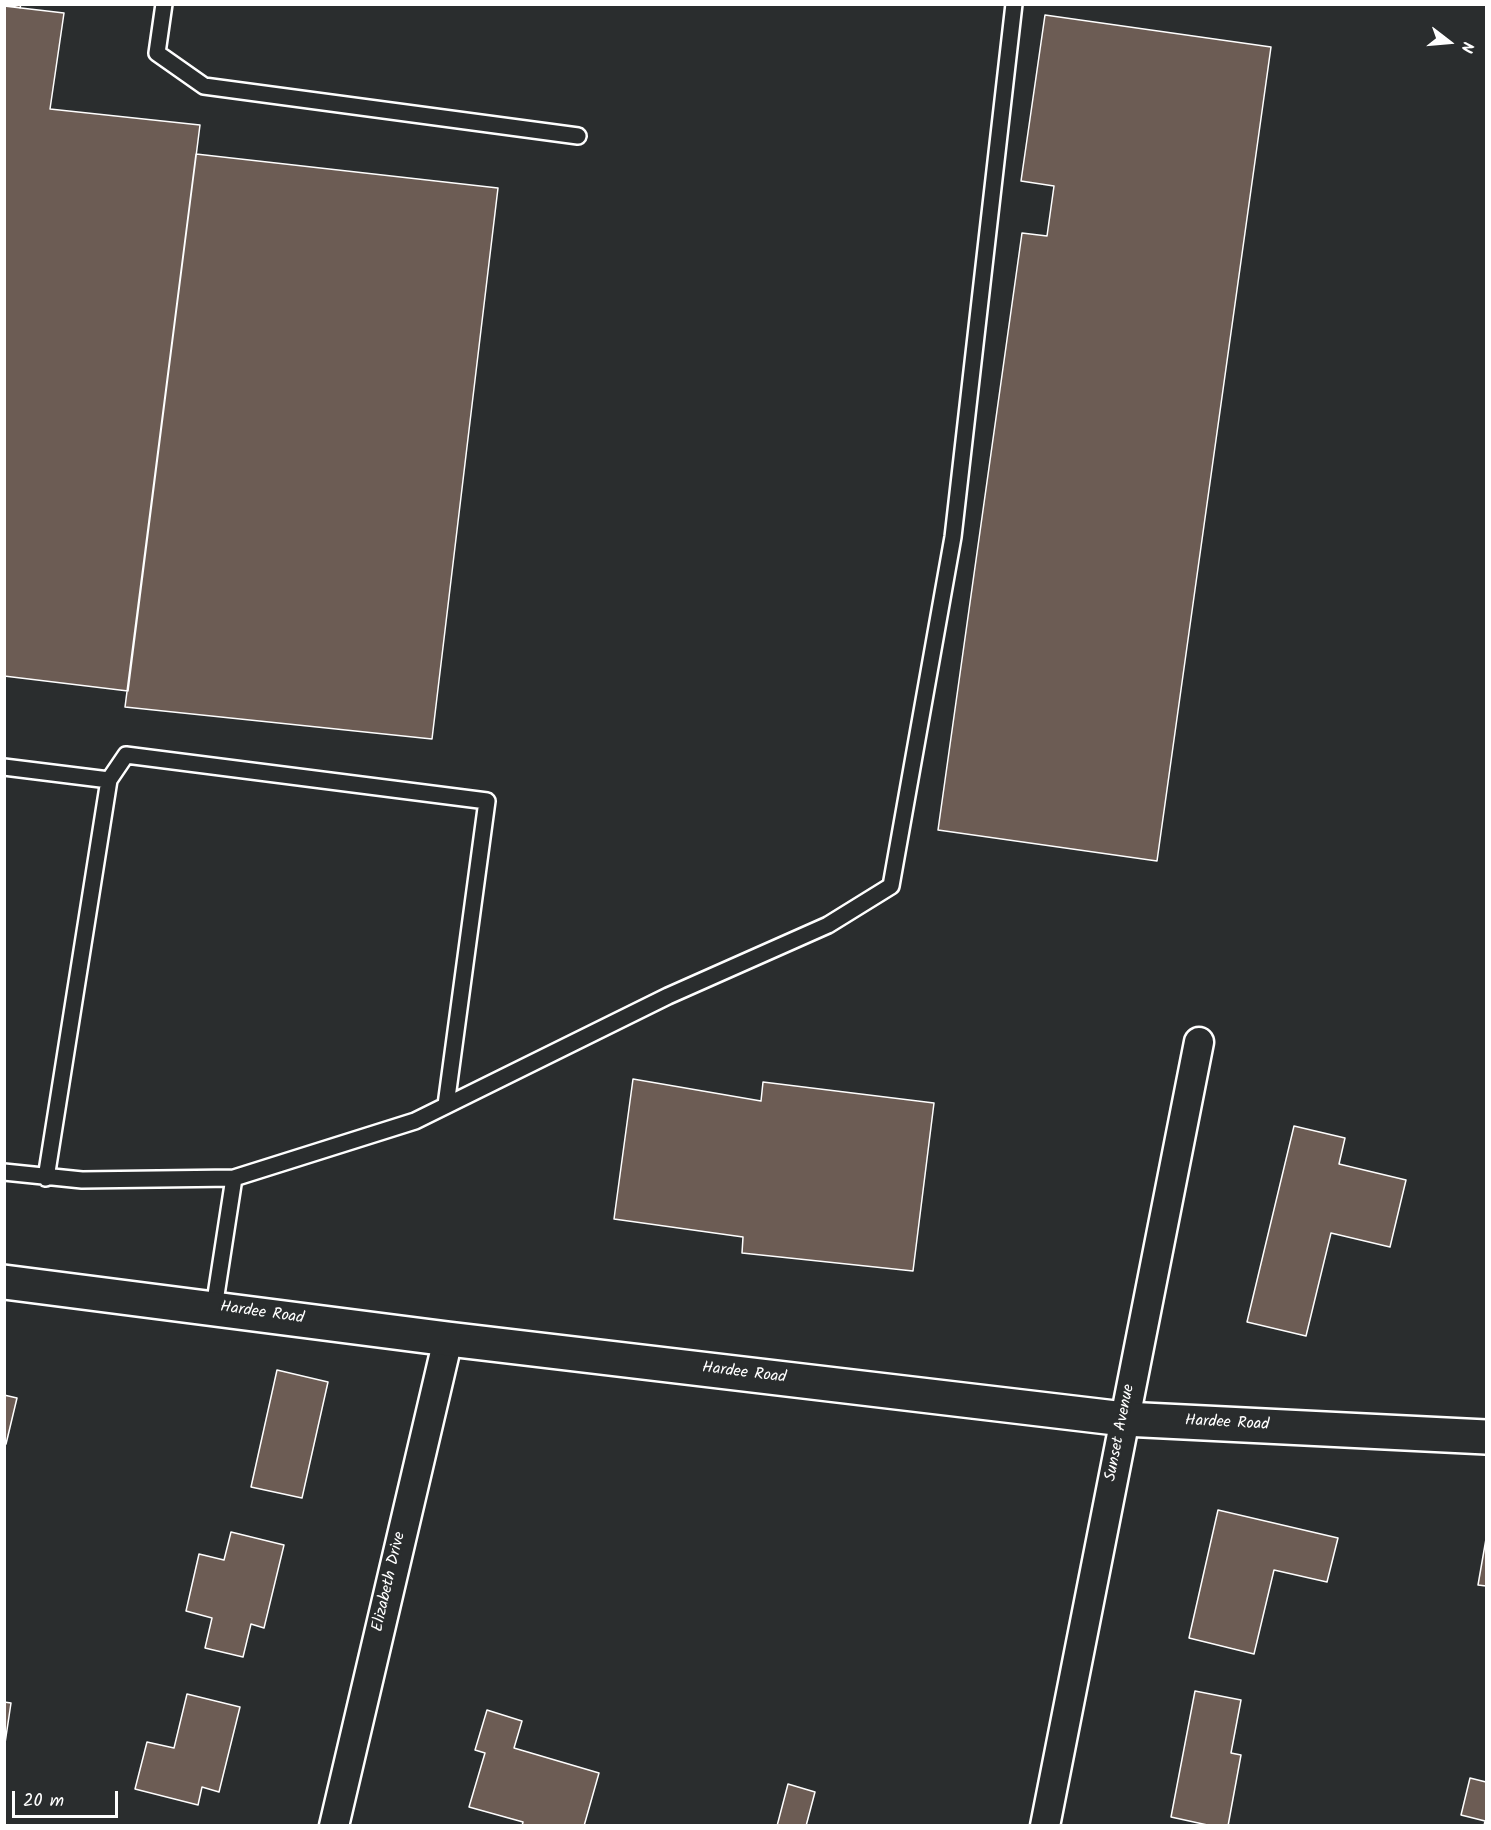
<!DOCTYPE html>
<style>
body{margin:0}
#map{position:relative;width:1491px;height:1830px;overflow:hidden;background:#2a2d2e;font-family:Kalam,sans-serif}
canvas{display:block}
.frame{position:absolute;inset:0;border:6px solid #fff;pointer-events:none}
.north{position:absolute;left:1419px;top:12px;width:60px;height:60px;-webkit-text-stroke:4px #2a2d2e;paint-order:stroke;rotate:106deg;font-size:16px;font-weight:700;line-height:24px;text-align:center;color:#fff}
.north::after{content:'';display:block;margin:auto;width:21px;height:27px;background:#fff;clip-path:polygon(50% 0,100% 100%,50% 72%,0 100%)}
.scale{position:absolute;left:12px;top:1791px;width:106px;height:27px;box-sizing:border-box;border:3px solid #fff;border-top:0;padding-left:8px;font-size:18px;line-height:21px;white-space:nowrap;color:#fff;-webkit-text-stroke:4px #2a2d2e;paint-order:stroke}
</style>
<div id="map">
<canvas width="1491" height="1830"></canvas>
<div class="frame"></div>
<div class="north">N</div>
<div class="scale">20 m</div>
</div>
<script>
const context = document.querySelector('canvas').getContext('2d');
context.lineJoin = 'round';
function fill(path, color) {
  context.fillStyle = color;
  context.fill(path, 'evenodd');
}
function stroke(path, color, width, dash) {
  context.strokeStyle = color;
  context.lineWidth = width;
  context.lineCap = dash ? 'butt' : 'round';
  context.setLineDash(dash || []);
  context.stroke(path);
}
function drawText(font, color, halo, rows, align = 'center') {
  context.font = font + ' Kalam,sans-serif';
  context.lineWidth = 5;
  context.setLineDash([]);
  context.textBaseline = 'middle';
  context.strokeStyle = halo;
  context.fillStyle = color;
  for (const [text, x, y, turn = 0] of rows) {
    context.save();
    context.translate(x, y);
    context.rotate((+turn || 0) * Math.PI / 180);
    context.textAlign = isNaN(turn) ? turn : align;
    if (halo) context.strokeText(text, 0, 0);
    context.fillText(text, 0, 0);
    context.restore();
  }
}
const building = new Path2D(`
 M4 4H21L20 8Z
 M4 6 64 13 50 109 200 125 128 691 4 676Z
 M1045 15 1271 47 1157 861 938 830 1022 233 1047 236 1054 186 1021 181Z
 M196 154 498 188 432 739 125 707Z
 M633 1079 761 1101 763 1082 934 1103 913 1271 742 1253 743 1237 614 1219Z
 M1294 1126 1345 1138 1339 1164 1406 1180 1390 1247 1331 1233 1306 1336 1247 1322Z
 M277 1370 328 1382 302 1498 251 1487Z
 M4 1395 17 1398 6 1444H4Z
 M1218 1510 1338 1538 1327 1582 1274 1570 1254 1654 1189 1638Z
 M231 1532 284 1545 264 1628 251 1624 243 1657 205 1648 212 1618 186 1611 199 1554 224 1560Z
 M1486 1539V1586L1478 1585Z
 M1195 1691 1241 1700 1231 1753 1241 1755 1228 1826H1212L1171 1817Z
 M187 1694 240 1707 219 1792 202 1787 198 1805 135 1789 147 1742 174 1748Z
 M4 1702 11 1703 4 1750Z
 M487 1710 522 1721 514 1748 599 1773 584 1826H522L523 1822 469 1807 485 1753 475 1750Z
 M1470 1778 1486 1782V1826H1484L1485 1821 1461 1815Z
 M788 1784 815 1792 806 1826H777Z`);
fill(building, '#6c5c54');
stroke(building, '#fff', 1.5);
const lane = new Path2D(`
 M164 4 157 53 204 86 578 136
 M4 767 109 780 126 755 487 801 446 1105
 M4 1172 82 1180 234 1178
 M46 1178 109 780
 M214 1308 234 1178 415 1121 668 996 828 925 891 886 953 537 1014 4`);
const street = new Path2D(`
 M334 1826 448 1339
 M1045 1826 1199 1042`);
const secondary = new Path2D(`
 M4 1282 448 1339 1124 1419 1486 1437`);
stroke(lane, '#fff', 20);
stroke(street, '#fff', 33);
stroke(secondary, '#fff', 38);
stroke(lane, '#2a2d2e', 15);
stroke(street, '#2a2d2e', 28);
stroke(secondary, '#2a2d2e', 33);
drawText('16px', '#fff', '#2a2d2e', [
 ["Hardee Road",262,1314,8],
 ["Hardee Road",744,1374,7],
 ["Hardee Road",1227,1424,3],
 ["Sunset Avenue",1121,1433,-79],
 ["Elizabeth Drive",390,1582,-77]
]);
</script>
